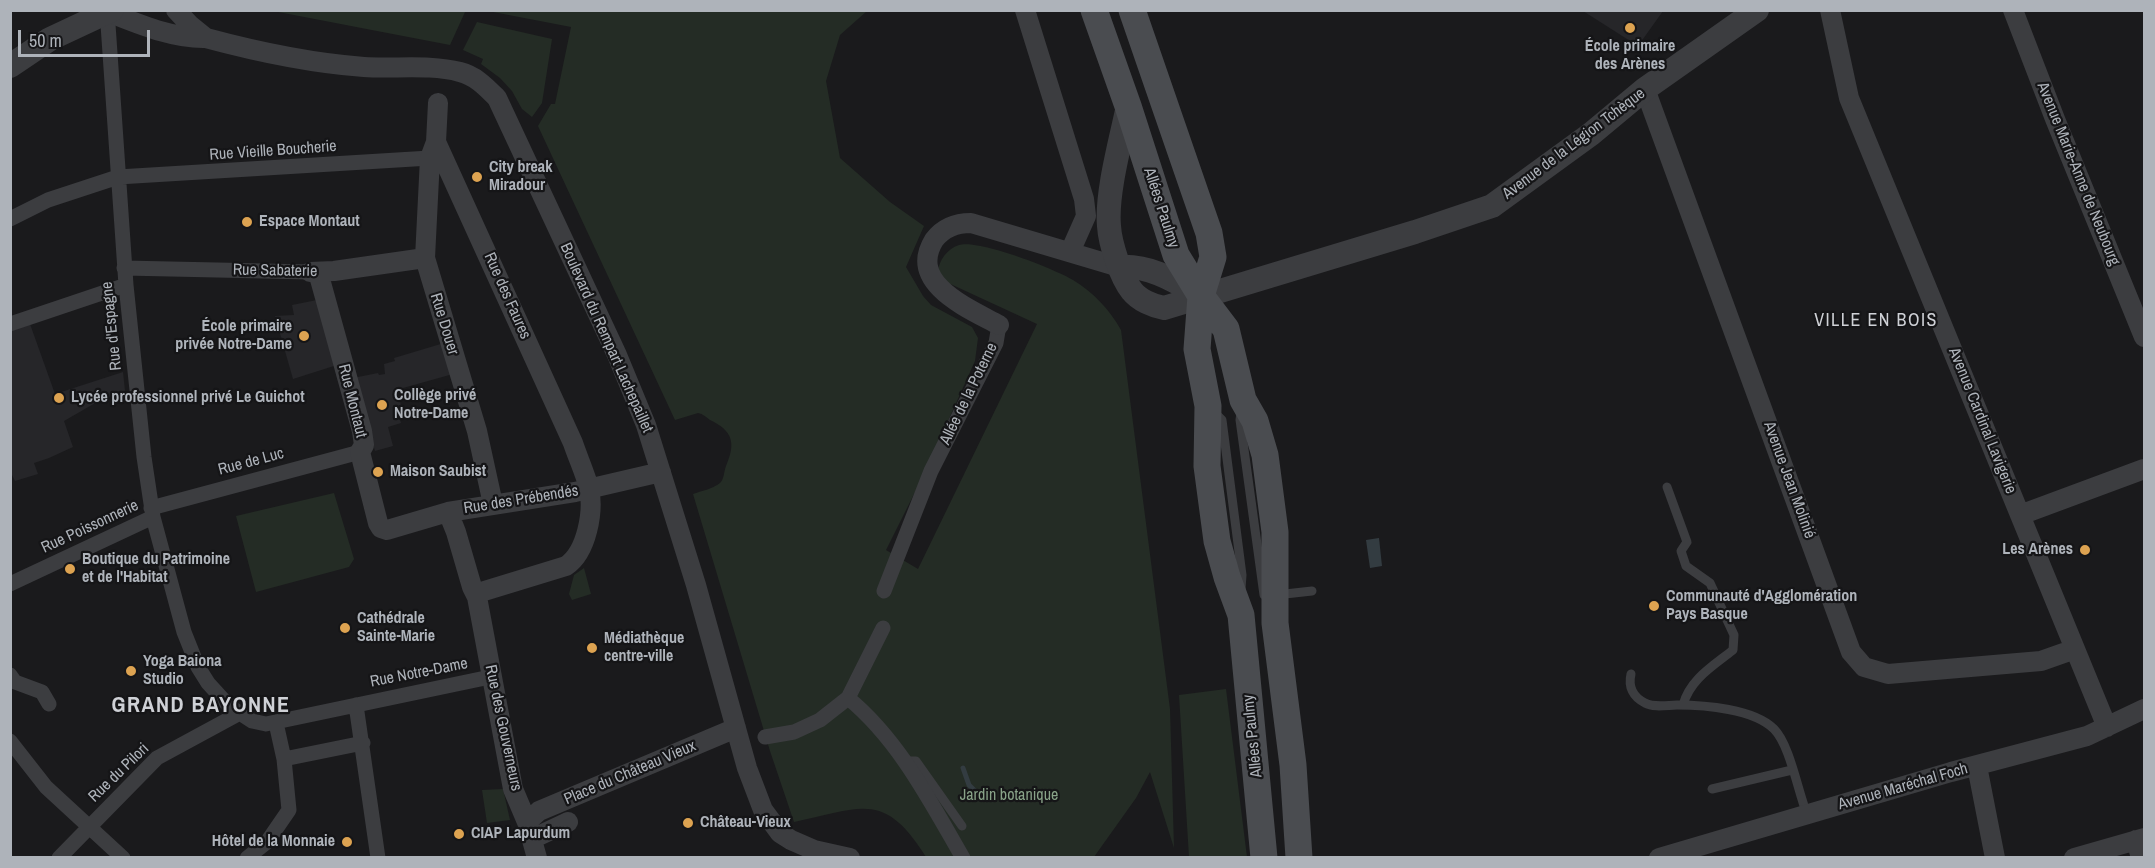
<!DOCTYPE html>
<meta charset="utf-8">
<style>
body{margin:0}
#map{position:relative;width:2155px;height:868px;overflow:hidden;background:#1a1a1c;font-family:"Archivo Narrow",sans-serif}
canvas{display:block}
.frame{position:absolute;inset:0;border:12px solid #aeb3ba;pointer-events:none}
.scale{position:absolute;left:18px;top:30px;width:132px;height:27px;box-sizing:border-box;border:3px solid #aeb3ba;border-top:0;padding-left:8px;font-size:18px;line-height:21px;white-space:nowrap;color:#aeb3ba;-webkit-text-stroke:4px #151517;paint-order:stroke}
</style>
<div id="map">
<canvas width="2155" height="868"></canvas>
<div class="frame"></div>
<div class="scale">50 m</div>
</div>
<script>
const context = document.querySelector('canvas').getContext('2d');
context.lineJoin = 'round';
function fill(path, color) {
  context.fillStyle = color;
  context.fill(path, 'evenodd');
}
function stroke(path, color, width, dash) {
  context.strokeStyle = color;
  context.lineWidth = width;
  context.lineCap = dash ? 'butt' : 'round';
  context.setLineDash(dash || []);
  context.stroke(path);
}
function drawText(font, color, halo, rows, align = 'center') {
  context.font = font + ' "Archivo Narrow",sans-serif';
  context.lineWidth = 4.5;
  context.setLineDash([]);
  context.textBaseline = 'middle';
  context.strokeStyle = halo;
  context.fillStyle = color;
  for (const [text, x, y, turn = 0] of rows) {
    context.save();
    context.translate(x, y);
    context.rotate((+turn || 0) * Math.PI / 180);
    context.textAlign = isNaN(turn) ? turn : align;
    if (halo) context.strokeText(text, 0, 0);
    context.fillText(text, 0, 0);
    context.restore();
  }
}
fill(new Path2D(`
 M1583 11 1663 10V11L1638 46Z
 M317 300 337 365 293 379 275 316 294 315 292 305Z
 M30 324 55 394 123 372 125 391 97 402 64 421 73 447 49 458 34 463 38 474 15 481 10 471V330Z
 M444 343 453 374 403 388 405 395 399 397 403 413 399 415 401 423 388 427 393 446 375 451 353 378 378 373 379 375 385 374 384 364 395 361 394 358Z`), '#262629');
fill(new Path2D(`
 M273 11 467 10 468 11 465 12 450 45Z
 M488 11H867L840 35 826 81 840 158 890 202 924 226 906 267 923 296 931 305 972 327 978 338 975 361 925 472 886 550 918 569 1037 324 944 281 938 272C939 260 947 249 959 245 979 239 1055 269 1073 280 1093 292 1109 309 1121 330L1170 709 1174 848 1150 772 1136 798 1094 857H926C884 790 862 808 794 822L770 751 693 494C701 491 713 489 720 483 724 480 724 471 726 466 736 443 733 431 710 420 706 417 703 414 698 413L675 420 538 126 551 104H555L571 27Z
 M477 22 552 39 542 103 532 117 522 109 512 91 500 78 481 64 483 59 463 50Z
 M334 493 354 559 349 567 256 592 236 516Z
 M584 568 591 594 572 600 569 594 574 575Z
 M1226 689 1247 857H1189L1179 695Z
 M503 789 510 820 487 823 482 790Z`), '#242c25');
fill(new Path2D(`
 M1379 538 1382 566 1370 568 1366 540Z`), '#333c41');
stroke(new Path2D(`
 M963 768 969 785 975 791`), '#333c41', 5);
stroke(new Path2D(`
 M1214 412 1222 420 1242 575 1241 589
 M1241 413 1240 420 1264 595
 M1667 487 1687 542 1681 551 1686 566 1710 583 1734 635 1733 650C1713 666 1690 679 1683 705
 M1276 595 1312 591
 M1631 674C1628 687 1633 697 1645 703 1654 708 1668 705 1677 705 1705 705 1754 709 1774 729 1790 745 1798 792 1807 814
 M905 761H916L962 826
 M1712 789 1792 770`), '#3c3d40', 9);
stroke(new Path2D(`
 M107 10 126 285 144 457 153 517 184 632 198 667 208 683 229 706 252 721 266 724 490 677
 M10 219 48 200 118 177 430 158
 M124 268 310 272
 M10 324 126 285
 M151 508 360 452
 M10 584 153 517
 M884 591 931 471 996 343 999 325
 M10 675 15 682 42 692 49 704
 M848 698C899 740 930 801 963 858
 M356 705 378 858
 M765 737 794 732 820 720 848 698 883 628
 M10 741 46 787 123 858
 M284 759 363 743
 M59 858 157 758 240 713
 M247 858 267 842 289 810 284 759 276 723`), '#3c3d40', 15);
stroke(new Path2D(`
 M176 10 190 25 206 38
 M1025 10 1084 199 1086 216 1070 252
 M1830 10 1849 98 2107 727
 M2013 10 2055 119 2144 337
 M108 12C139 24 173 39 206 38 258 52 310 63 364 67 395 69 430 64 460 72 476 76 486 87 497 98L617 355 646 425 696 585 747 768 763 810 780 833 791 840 814 850 850 858
 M1645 89 1851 652 1864 667 1888 674 2041 661 2075 649
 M438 103 436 142 573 443C578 458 585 473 589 488 594 511 587 552 566 566L481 592 477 597
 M436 142 430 158 425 258 477 431 493 504
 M310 272 334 271 425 258
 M318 272 362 431 364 445 360 452 378 523 381 528 387 530 448 512 575 492 661 472
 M999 325C970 309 907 284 934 240 943 228 956 223 971 223L1119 267
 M448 512 456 532 472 587 477 597 513 789 527 822 537 858
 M2020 515 2144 469
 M1977 766 1995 858
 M527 822 539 811 736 728
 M532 839 568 822
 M2136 840 2141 858
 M1659 858 1951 772 2087 736 2144 709
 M2074 858 2144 838`), '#3c3d40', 20);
stroke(new Path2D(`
 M10 66 50 39 112 10
 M1128 106C1121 140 1106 193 1109 226 1110 243 1121 278 1132 291 1139 300 1153 306 1164 308L1415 232 1492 206 1591 134 1645 89 1757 10
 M1119 267C1151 265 1175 281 1201 296`), '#3c3d40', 24);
stroke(new Path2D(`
 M1094 10 1128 106 1176 255 1201 296 1226 329 1243 400 1255 421 1265 455 1275 532V623L1293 765 1299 858
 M1132 10 1209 233 1213 257 1201 296 1197 349 1208 406 1207 466 1217 541 1227 577 1241 615 1264 858`), '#4a4c50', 27);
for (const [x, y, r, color] of [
 [1630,28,6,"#dda351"],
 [477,177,6,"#dda351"],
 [247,222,6,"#dda351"],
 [304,336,6,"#dda351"],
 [59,398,6,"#dda351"],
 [382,405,6,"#dda351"],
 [378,472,6,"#dda351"],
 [2085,550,6,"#dda351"],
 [70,569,6,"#dda351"],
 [1654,606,6,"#dda351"],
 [345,628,6,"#dda351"],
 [592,648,6,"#dda351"],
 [131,671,6,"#dda351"],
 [688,823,6,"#dda351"],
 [459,834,6,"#dda351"],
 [347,842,6,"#dda351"]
]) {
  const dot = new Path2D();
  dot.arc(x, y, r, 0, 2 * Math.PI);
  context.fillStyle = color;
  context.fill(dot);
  stroke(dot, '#151517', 2);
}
drawText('bold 16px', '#aeb3ba', '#151517', [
 ["École primaire",1630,47,"center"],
 ["des Arènes",1630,65,"center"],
 ["City break",489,168],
 ["Miradour",489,186],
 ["Espace Montaut",259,222],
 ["École primaire",292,327,"right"],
 ["privée Notre-Dame",292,345,"right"],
 ["Collège privé",394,396],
 ["Notre-Dame",394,414],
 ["Lycée professionnel privé Le Guichot",71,398],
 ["Maison Saubist",390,472],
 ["Les Arènes",2073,550,"right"],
 ["Boutique du Patrimoine",82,560],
 ["et de l'Habitat",82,578],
 ["Communauté d'Agglomération",1666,597],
 ["Pays Basque",1666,615],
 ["Cathédrale",357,619],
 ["Sainte-Marie",357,637],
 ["Médiathèque",604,639],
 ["centre-ville",604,657],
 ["Yoga Baiona",143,662],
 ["Studio",143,680],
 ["Château-Vieux",700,823],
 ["CIAP Lapurdum",471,834],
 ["Hôtel de la Monnaie",335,842,"right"]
], 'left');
drawText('16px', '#aeb3ba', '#151517', [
 ["Avenue de la Légion Tchèque",1574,144,-37],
 ["Rue Vieille Boucherie",273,151,-4],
 ["Avenue Marie-Anne de Neubourg",2078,174,68],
 ["Allées Paulmy",1161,208,72],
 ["Rue Sabaterie",275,271,1],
 ["Rue des Faures",507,296,66],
 ["Rue Douer",444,324,73],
 ["Rue d'Espagne",112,326,-96],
 ["Boulevard du Rempart Lachepaillet",606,338,66],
 ["Allée de la Poterne",969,394,-64],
 ["Rue Montaut",352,401,76],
 ["Avenue Cardinal Lavigerie",1982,421,68],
 ["Rue de Luc",251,462,-15],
 ["Avenue Jean Molinié",1789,480,70],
 ["Rue des Prébendés",521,500,-9],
 ["Rue Poissonnerie",90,527,-25],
 ["Rue Notre-Dame",419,673,-11],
 ["Rue des Gouverneurs",503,728,78],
 ["Allées Paulmy",1253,736,-96],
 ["Rue du Pilori",119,773,-44],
 ["Place du Château Vieux",630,773,-23],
 ["Avenue Maréchal Foch",1903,787,-16]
]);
drawText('16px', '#88a288', '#151517', [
 ["Jardin botanique",1009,796]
]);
context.letterSpacing = '1.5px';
drawText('18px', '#cfd1d6', '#151517', [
 ["VILLE EN BOIS",1876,321]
]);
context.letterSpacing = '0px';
context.letterSpacing = '1.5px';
drawText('bold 22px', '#cfd1d6', '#151517', [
 ["GRAND BAYONNE",201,706]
]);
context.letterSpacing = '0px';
</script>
